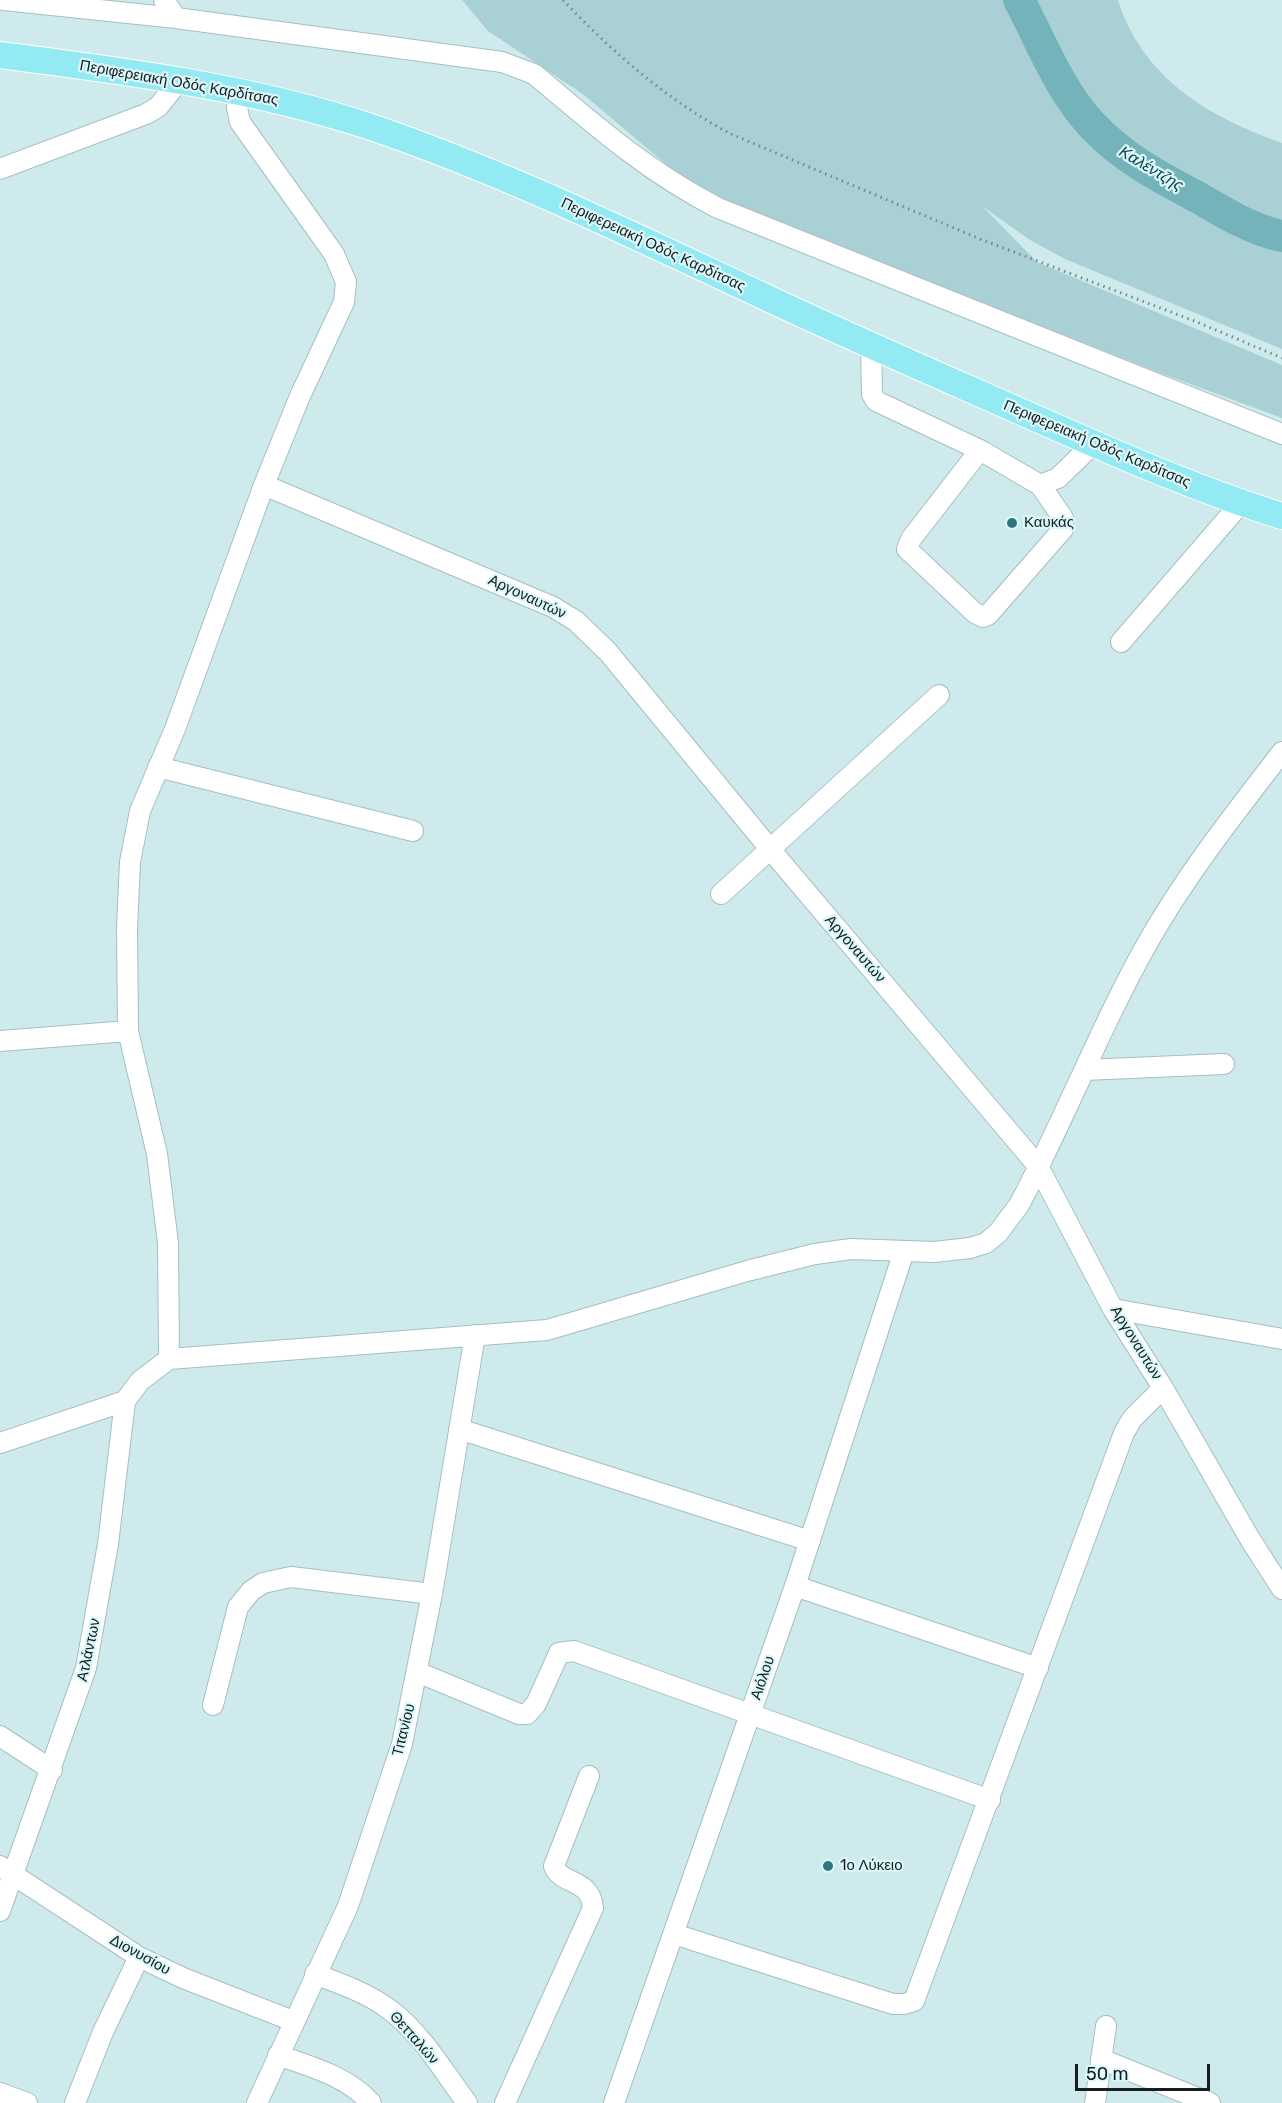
<!DOCTYPE html>
<meta charset="utf-8">
<style>
body{margin:0}
#map{position:relative;width:1282px;height:2103px;overflow:hidden;background:#cfeaec;font-family:Rubik,sans-serif}
canvas{display:block}
.scale{position:absolute;left:1075px;top:2064px;width:135px;height:27px;box-sizing:border-box;border:3px solid #141e1f;border-top:0;padding-left:8px;font-size:18px;line-height:21px;white-space:nowrap;color:#141e1f;-webkit-text-stroke:4px #dcf7f9;paint-order:stroke}
</style>
<div id="map">
<canvas width="1282" height="2103"></canvas>
<div class="scale">50 m</div>
</div>
<script>
const context = document.querySelector('canvas').getContext('2d');
context.lineJoin = 'round';
function fill(path, color) {
  context.fillStyle = color;
  context.fill(path, 'evenodd');
}
function stroke(path, color, width, dash) {
  context.strokeStyle = color;
  context.lineWidth = width;
  context.lineCap = dash ? 'butt' : 'round';
  context.setLineDash(dash || []);
  context.stroke(path);
}
function drawText(font, color, halo, rows, align = 'center') {
  context.font = font + ' Rubik,sans-serif';
  context.lineWidth = 4.5;
  context.setLineDash([]);
  context.textBaseline = 'middle';
  context.strokeStyle = halo;
  context.fillStyle = color;
  for (const [text, x, y, turn = 0] of rows) {
    context.save();
    context.translate(x, y);
    context.rotate((+turn || 0) * Math.PI / 180);
    context.textAlign = isNaN(turn) ? turn : align;
    if (halo) context.strokeText(text, 0, 0);
    context.fillText(text, 0, 0);
    context.restore();
  }
}
fill(new Path2D(`
 M462 0H1118C1143 79 1209 117 1282 143V349L1065 259 1030 240 982 206 1037 262 1282 365V418L1155 371 722 200 674 171 584 95 488 31Z`), '#a9d1d5');
stroke(new Path2D(`
 M1019 0C1041 41 1060 92 1093 126 1123 158 1161 178 1199 198 1225 213 1252 230 1282 236`), '#74b3b9', 32);
const minor = new Path2D(`
 M4 0 176 18 502 62 534 74C593 124 649 173 718 208L1282 434
 M164 0 176 18
 M0 169 146 114 158 107 179 81
 M871 345 872 394 876 401 980 450 1040 485 1058 478 1093 444
 M980 450 911 539 907 549 975 613 983 617 988 615 1063 529V518L1040 485
 M264 485 553 607 576 621 608 652 770 849 1038 1166 1113 1309 1163 1388 1250 1539 1282 1589
 M1121 642 1241 503
 M158 767 413 831
 M721 894 939 695
 M0 1041 128 1031
 M1084 1070 1224 1064
 M1113 1309 1282 1339
 M169 1359 168 1243 157 1154 128 1031 127 928 130 862 140 811 175 729 264 485 300 396 344 302 346 282 334 254 240 122 237 108 238 91
 M459 1429 810 1541
 M0 1443 125 1401
 M795 1586 1038 1668
 M417 1672 519 1714H527L536 1704 559 1653 574 1651 990 1800
 M213 1705 238 1607 251 1591 263 1583 291 1577 432 1594
 M0 1736 52 1770
 M0 1866 139 1957 183 1978 293 2021
 M0 1911 86 1668 108 1544 125 1401 140 1381 169 1359 547 1330 747 1271 815 1254 851 1249 934 1252 970 1248 986 1243 998 1233 1019 1205C1065 1119 1100 1027 1148 942 1186 875 1235 813 1282 752
 M674 1934 893 2004H904L914 2001 1124 1433 1132 1419 1163 1388
 M315 1974C341 1984 368 1993 390 2010 422 2034 444 2072 467 2103
 M278 2055C311 2067 347 2076 371 2103
 M1101 2059 1210 2103
 M0 2093 27 2103
 M75 2103 103 2032 139 1957
 M257 2103 348 1906 402 1744 432 1594 475 1335
 M505 2103 593 1908C591 1878 560 1885 554 1866L589 1776
 M614 2103 795 1586 904 1251
 M1095 2103 1106 2026`);
const major = new Path2D(`
 M0 55C125 71 251 87 371 127 506 173 634 236 763 296 850 337 938 375 1026 414 1110 451 1195 489 1282 516`);
stroke(minor, '#a5bfc1', 22);
stroke(major, '#fff', 28);
stroke(new Path2D(`
 M563 0C611 51 668 101 731 134L980 239 1197 322 1282 358`), '#76898b', 3, [1.5, 4.5]);
stroke(minor, '#fff', 20);
stroke(major, '#93eaf2', 26);
for (const [x, y, r, color] of [
 [1012,523,6,"#2e777e"],
 [828,1866,6,"#2e777e"]
]) {
  const dot = new Path2D();
  dot.arc(x, y, r, 0, 2 * Math.PI);
  context.fillStyle = color;
  context.fill(dot);
  stroke(dot, '#dcf7f9', 2);
}
drawText('15px', '#141e1f', '#dcf7f9', [
 ["Περιφερειακή Οδός Καρδίτσας",179,83,10],
 ["Περιφερειακή Οδός Καρδίτσας",653,245,25],
 ["Περιφερειακή Οδός Καρδίτσας",1097,444,23],
 ["Αργοναυτών",527,597,25],
 ["Αργοναυτών",855,949,49],
 ["Αργοναυτών",1136,1343,58],
 ["Ατλάντων",89,1650,-78],
 ["Αιόλου",763,1678,-71],
 ["Τιτανίου",404,1730,-76],
 ["Διονυσίου",140,1955,29],
 ["Θετταλών",414,2038,48]
]);
drawText('15px', '#141e1f', '#dcf7f9', [
 ["Καυκάς",1024,523],
 ["1ο Λύκειο",840,1866]
], 'left');
drawText('italic 16px', '#09454a', '#dcf7f9', [
 ["Καλέντζης",1151,169,31]
]);
</script>
